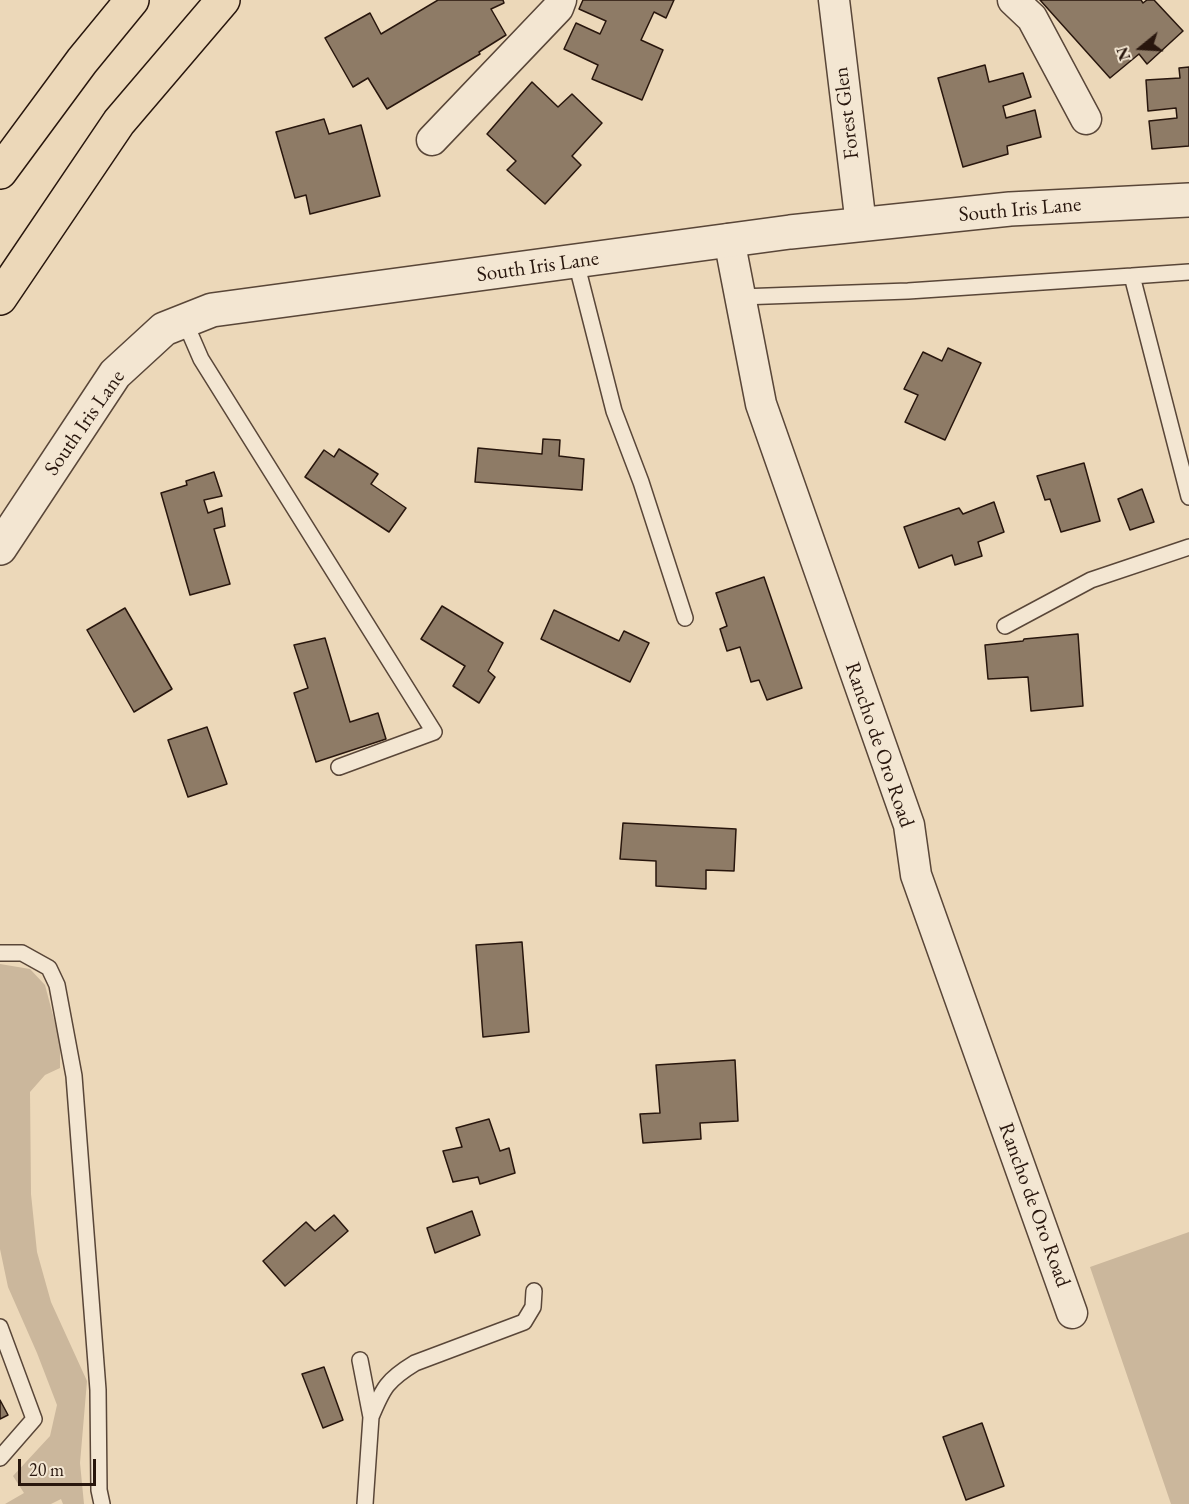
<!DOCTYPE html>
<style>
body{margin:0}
#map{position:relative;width:1189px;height:1504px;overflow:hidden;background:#ecd8b9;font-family:"EB Garamond",serif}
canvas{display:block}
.north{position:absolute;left:1111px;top:18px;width:60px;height:60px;-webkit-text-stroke:4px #f3e6d2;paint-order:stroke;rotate:252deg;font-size:16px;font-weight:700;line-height:24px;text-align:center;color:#28160d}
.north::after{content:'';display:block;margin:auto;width:21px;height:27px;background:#28160d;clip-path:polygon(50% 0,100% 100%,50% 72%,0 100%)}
.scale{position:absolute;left:18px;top:1459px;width:78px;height:27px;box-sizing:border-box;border:3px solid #28160d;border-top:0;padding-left:8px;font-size:18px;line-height:21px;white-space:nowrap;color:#28160d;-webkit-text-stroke:4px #f3e6d2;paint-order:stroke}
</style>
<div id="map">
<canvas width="1189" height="1504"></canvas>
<div class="north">N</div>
<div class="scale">20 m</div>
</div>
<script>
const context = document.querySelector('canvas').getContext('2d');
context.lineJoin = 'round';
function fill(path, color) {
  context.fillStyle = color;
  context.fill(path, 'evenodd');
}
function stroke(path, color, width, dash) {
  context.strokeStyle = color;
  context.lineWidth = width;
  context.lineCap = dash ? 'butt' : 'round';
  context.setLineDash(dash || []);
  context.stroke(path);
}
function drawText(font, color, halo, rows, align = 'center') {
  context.font = font + ' "EB Garamond",serif';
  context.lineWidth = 6;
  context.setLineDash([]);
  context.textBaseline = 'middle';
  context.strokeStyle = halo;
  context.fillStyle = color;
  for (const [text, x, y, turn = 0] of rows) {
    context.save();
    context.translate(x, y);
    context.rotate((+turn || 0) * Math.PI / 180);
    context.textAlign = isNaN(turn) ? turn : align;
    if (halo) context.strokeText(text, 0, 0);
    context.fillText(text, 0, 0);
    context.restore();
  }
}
fill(new Path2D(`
 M0 964 30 969 45 985 60 1042V1068L45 1075 30 1092 31 1194 37 1252 51 1302 87 1381 80 1463 84 1504H63L61 1499 51 1504H5L24 1493 13 1476 50 1436 57 1405 37 1353 8 1287 0 1249Z
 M1189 1232V1504H1171L1090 1267Z`), '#cbb79c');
const building = new Path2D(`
 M438 0H503L504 3 491 9 506 35 479 52 480 54 387 109 368 78 353 87 325 38 370 13 381 34Z
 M583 0H674L666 18 654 12 641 40 663 50 642 100 592 79 598 65 564 49 576 23 600 34 606 21 579 9Z
 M1040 0H1141L1143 3 1147 0H1154L1183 31 1147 64 1139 54 1110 78Z
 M985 65 989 82 1023 73 1031 97 1003 106 1006 118 1035 110 1041 137 1007 146 1008 154 963 167 938 78Z
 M1189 67V146L1152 149 1149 121 1177 118 1176 108 1148 111 1146 80 1180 78 1179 68Z
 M532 82 558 107 572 94 602 123 572 156 581 165 545 204 507 170 516 161 487 134Z
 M324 119 329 134 361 125 380 196 310 214 306 195 295 198 276 132Z
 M948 348 981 363 945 440 905 422 918 395 904 389 923 352 942 361Z
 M543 439 560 440 559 456 584 459 582 490 475 482 478 448 542 454Z
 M339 449 378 474 371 484 406 508 389 532 305 477 324 450 334 457Z
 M1084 463 1100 521 1061 532 1050 499 1045 500 1037 476Z
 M214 472 222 496 204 500 208 513 222 508 225 526 214 529 230 584 190 595 161 493 187 485 186 481Z
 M1142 489 1154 522 1130 530 1118 499Z
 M994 502 1004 532 978 542 982 556 955 565 952 555 919 568 904 527 959 508 963 514Z
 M764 577 802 688 767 700 759 680 751 682 740 647 727 651 720 629 727 626 716 593Z
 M442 606 503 643 488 671 495 677 479 703 453 686 465 666 421 639Z
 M125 608 172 689 134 712 87 630Z
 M554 610 619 641 624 631 649 643 630 682 541 639Z
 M1078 634 1083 706 1031 711 1028 677 988 679 985 645 1023 641 1024 639Z
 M325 638 350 722 378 713 386 739 316 762 294 693 308 688 294 645Z
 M207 727 227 784 188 797 168 740Z
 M623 823 736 829 734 871 706 870V889L656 886V861L620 859Z
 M522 942 529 1032 483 1037 476 945Z
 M735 1060 738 1121 700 1123 701 1139 643 1143 640 1114 660 1113 656 1065Z
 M489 1119 500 1151 509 1148 515 1173 480 1184 478 1177 453 1182 443 1151 462 1147 456 1128Z
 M472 1211 480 1235 435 1253 427 1228Z
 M334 1215 348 1231 285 1286 263 1261 306 1222 315 1231Z
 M324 1367 343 1420 323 1428 302 1374Z
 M0 1400 8 1415 0 1419Z
 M982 1423 1004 1486 966 1500 943 1437Z`);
fill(building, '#8e7b66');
stroke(building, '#28160d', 1.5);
const service = new Path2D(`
 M576 262 614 411 641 482 685 618
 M1132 276 1189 272
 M740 297 908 291 1132 276 1189 497
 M185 322 201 359 434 732 339 767
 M1005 626 1091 580 1189 547
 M0 953H22L49 968 57 985 74 1076 98 1390 99 1490 102 1504
 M0 1327 34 1419 0 1458
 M360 1360 371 1417 365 1504
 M371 1417C383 1388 387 1380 415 1363L524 1322 533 1307 534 1291`);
const minor = new Path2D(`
 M834 0 861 225
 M1013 0 1032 18 1086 119
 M432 140 558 8 561 0
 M729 239 761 404 909 825 916 875 1072 1313`);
const tertiary = new Path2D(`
 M0 548 115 374 164 329 212 310 790 232 1010 209 1189 200`);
const trunk = new Path2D(`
 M0 172 82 61 132 0
 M0 298 119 122 223 0`);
stroke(service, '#594638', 18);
stroke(minor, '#594638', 33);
stroke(tertiary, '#594638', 36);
stroke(trunk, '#28160d', 36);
stroke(service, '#f3e6d2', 15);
stroke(minor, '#f3e6d2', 30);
stroke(tertiary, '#f3e6d2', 33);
stroke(trunk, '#ecd8b9', 33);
drawText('21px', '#28160d', '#f3e6d2', [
 ["Forest Glen",847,113,-97],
 ["South Iris Lane",1020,210,-5],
 ["South Iris Lane",538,267,-8],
 ["South Iris Lane",85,423,-55],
 ["Rancho de Oro Road",879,745,71],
 ["Rancho de Oro Road",1034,1205,70]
]);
</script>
